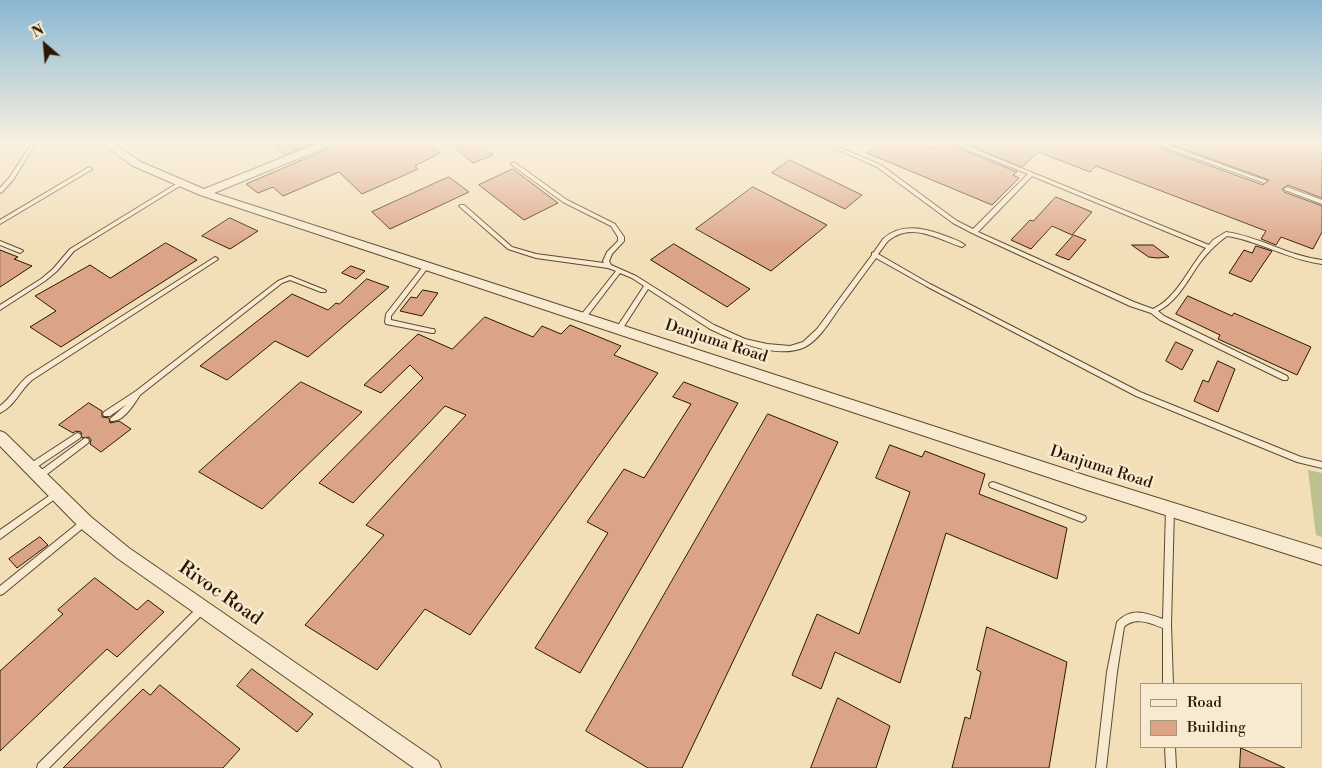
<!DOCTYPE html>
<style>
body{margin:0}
#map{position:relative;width:1322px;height:768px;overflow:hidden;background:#f2deb7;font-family:"Libre Bodoni",serif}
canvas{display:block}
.legend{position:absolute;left:1140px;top:683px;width:162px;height:65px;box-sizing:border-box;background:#f7ead0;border:1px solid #a5967e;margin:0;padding:6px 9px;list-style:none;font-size:15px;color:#2a1802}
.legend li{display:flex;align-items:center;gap:10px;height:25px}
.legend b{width:25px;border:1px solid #a5967e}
.north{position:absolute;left:20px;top:20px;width:50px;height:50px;-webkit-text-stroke:4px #f7ead0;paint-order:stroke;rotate:333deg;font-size:14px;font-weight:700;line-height:20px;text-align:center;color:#2a1802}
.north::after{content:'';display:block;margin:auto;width:18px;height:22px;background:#2a1802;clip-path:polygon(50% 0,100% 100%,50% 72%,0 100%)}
</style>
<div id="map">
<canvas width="1322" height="768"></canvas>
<ul class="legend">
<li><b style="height:6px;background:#f7ead0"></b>Road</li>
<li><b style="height:14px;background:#dca487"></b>Building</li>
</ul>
<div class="north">N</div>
</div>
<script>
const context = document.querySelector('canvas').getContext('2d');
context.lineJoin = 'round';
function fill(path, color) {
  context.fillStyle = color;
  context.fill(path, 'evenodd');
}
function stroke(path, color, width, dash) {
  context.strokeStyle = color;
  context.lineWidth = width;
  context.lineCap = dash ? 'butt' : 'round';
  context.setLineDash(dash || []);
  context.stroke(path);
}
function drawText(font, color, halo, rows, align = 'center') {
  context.font = font + ' "Libre Bodoni",serif';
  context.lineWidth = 5;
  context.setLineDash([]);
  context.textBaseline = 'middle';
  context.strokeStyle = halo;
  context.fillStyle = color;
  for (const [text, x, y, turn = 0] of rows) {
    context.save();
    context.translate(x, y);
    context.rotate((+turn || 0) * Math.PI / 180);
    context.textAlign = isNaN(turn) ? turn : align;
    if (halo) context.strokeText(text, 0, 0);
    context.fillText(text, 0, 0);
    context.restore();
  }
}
fill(new Path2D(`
 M1308 470 1322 473V537L1316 535Z`), '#bcc18d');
const building = new Path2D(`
 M273 143H314L285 155Z
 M334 143H424L440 153 415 166 418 169 362 194 339 172 283 196 273 187 258 193 246 184 332 147Z
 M466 143H490L485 149 493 155 473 163 455 148Z
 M881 143H917L932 149 939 143H952L953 146 1017 172 1013 175 1019 178 992 205 867 153Z
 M965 143H1154L1155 146 1263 185 1269 180 1167 143H1322V198L1288 185 1282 189 1284 192 1322 206V232L1313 249 1281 237 1276 245 1261 239 1266 231 1096 166 1090 172 1038 152 1022 167Z
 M790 160 862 195 845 209 772 173Z
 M513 169 558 203 524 220 479 185Z
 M449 177 469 192 390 229 372 212Z
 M753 187 827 225 771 271 696 229Z
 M1056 197 1092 212 1072 235 1052 226 1031 249 1011 240 1030 220 1033 221Z
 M230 218 258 231 230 249 202 236Z
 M1074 235 1086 240 1069 260 1056 255Z
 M166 243 197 260 61 347 30 327 56 311 35 296 90 265 110 278Z
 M674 244 750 289 727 307 651 260Z
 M1132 245H1153L1169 257 1157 258 1149 257Z
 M1256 246 1272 251 1251 282 1229 273 1244 250 1252 253Z
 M0 250 18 257 14 259 32 266 0 287Z
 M351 266 365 271 356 279 342 273Z
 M367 279 389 287 308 357 275 341 227 380 200 366 292 294 328 310 336 303 339 304Z
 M423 290 438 293 422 316 400 311 411 297 416 298Z
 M1188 296 1232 316 1234 313 1311 347 1297 375 1218 339 1220 335 1176 314Z
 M485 317 533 337 542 326 561 334 570 325 621 346 614 355 658 373 470 635 425 609 377 670 305 625 384 535 366 525 466 415 445 406 353 503 319 483 423 378 410 365 381 393 364 385 418 334 452 349Z
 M1176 342 1193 350 1182 370 1166 361Z
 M1218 361 1235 369 1218 412 1194 401 1203 380 1208 382Z
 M301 382 362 412 262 509 199 472Z
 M684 382 738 403 580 673 535 648 608 533 587 522 624 469 644 478 691 404 673 397Z
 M89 403 102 411V417L109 418 110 423 119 421 131 429 101 452 90 444 91 440 89 437 82 438 81 432 76 431 73 433 59 425Z
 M768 414 838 442 682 768H648L586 731Z
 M890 445 922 457 925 451 985 474 979 494 1067 528 1057 579 946 533 900 683 835 652 821 689 792 675 817 614 859 634 910 492 876 478Z
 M40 537 48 545 17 568 9 559Z
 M95 578 137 610 148 600 164 612 117 657 107 649 0 751V671L63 614 58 610Z
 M987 627 1067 662 1049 768H952L965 717 970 719 981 672 977 670Z
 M252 669 313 714 297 732 237 686Z
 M160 685 240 749 223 768H63L143 689 150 695Z
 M838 698 890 726 876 768H811Z
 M1241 748 1285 768H1240Z`);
fill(building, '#dca487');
stroke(building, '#2a1802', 1);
const lane = new Path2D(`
 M32 143H36L13 180 2 192 0 193V188L9 178Z
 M823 143H829L881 165 957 221 973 229 1028 174 954 144V143H960L1209 245 1213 240 1226 232C1261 237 1288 256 1322 260V264C1289 260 1260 241 1227 236 1216 244 1207 253 1199 264 1187 281 1177 302 1158 311L1164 316 1287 376 1288 378 1287 380H1283L1160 320 1151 313 1130 306 972 233 953 223 877 167ZM1032 176 1206 248C1188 268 1178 297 1153 309L1134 302 978 232Z
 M1156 143H1162L1267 181 1264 183 1262 182 1156 144Z
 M514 162 567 200 615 224 624 237V241L612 254 609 261 611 265 636 276 714 325 745 339 767 344 790 346 803 342 817 329 872 255V253L874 252C877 248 880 243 883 239 899 224 921 227 940 234 948 237 958 240 965 245L962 247C938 239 911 221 888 241 884 245 882 250 878 254L930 284 1140 392 1301 457 1322 462V468L1297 462 1136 396 926 286 876 258C864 274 852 291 840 307 830 321 820 339 805 347 777 360 735 341 710 329L648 289 621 331H617L616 329 617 327 644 286 632 278 620 273 585 319H581L580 317 581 315 616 271 608 268 536 258 508 249 459 206 460 205H464L512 247 536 254 604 263 603 261 607 252 618 241V237L611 226 563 202 512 165 511 164Z
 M89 167 92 169 91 170 0 224V220Z
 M181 181 183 182V184L74 251 57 271 45 281 0 310V305L41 279 53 269 70 249Z
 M1287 187 1322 200V204L1285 190 1284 189Z
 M0 241 22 250 23 251 20 253 0 245Z
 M215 257 217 258 218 259 217 260 32 380C20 390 15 406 0 413V406C11 398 17 385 28 376Z
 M427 263 430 265 391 316V320L432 329H434L435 331 434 333H432L386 324 385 322 386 314 425 264Z
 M290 276 325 290 326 291 325 292H321L290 280 282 283 140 395C134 404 124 422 111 421L110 419 127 404 110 416H104L103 414 104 412 136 391 278 281Z
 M77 433 80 434 81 436 80 438 34 469 31 470 28 469 27 467 28 465Z
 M85 438 88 439 89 441 88 443 42 478 39 479 36 478 35 476 36 474Z
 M993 482 1085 516 1086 518 1085 520 1082 522 990 487 989 485 990 483Z
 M56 491 59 492 60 494 59 496 0 539V530Z
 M1170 506 1173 507 1174 509 1171 625 1173 684H1163V628C1150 623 1135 616 1124 627L1117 672 1106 768H1096L1107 672 1117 622C1132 607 1145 613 1163 619L1166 509 1167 507Z
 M85 518 88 520 89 522 88 524 3 594 0 595V586L82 520Z
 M203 604 206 605 207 608 206 611 49 768H37L38 764 200 605Z
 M1165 747H1175L1176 768H1166Z`);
const street = new Path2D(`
 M102 143H113L141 162 204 189 319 143H332L331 145 214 193 1087 476 1322 549V565L1087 490 200 195 133 166Z
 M0 431 5 433 91 517 129 548 438 761 441 768H414L117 558 79 527 0 446Z`);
stroke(lane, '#5c4a2f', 2);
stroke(street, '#5c4a2f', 2);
fill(lane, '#f7ead0');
fill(street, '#f7ead0');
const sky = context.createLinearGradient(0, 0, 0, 250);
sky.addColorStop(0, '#89b7d2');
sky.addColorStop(0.57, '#f9f0df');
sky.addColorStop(1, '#f9f0df00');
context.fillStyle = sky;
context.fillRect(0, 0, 1322, 250);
drawText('16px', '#2a1802', '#f7ead0', [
 ["Danjuma Road",716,342,18],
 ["Danjuma Road",1101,468,18]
]);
drawText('19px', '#2a1802', '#f7ead0', [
 ["Rivoc Road",220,594,35]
]);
</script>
